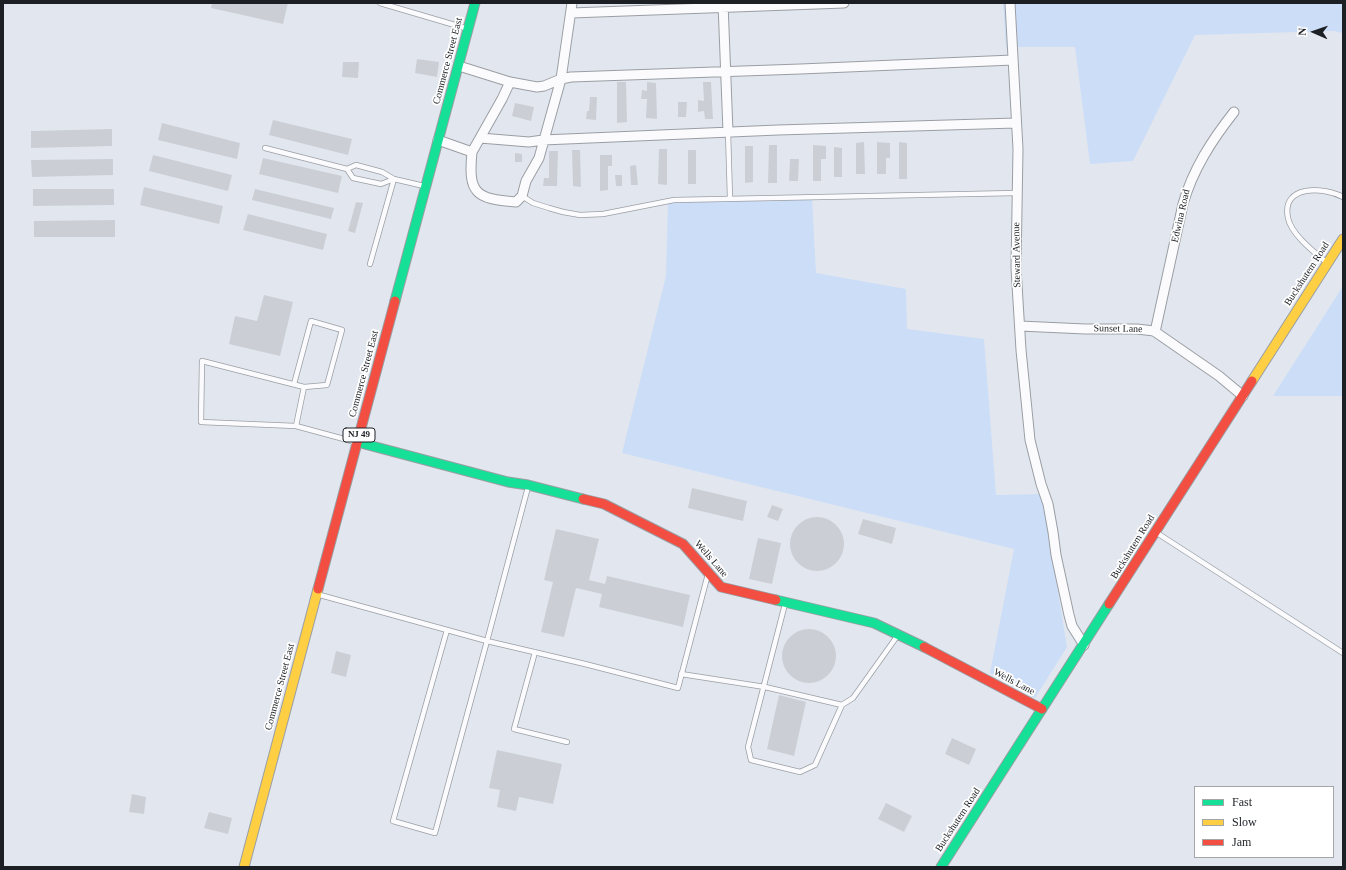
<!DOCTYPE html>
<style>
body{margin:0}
#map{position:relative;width:1346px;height:870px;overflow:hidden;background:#e2e7ef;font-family:Georgia,serif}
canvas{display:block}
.frame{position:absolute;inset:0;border:4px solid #1c1f24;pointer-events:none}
.legend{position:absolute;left:1194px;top:786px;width:140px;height:72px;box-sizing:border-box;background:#fff;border:1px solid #a4a5a7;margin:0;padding:5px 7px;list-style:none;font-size:12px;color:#1c1f24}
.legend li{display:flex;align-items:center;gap:8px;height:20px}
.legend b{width:20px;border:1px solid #a4a5a7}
.north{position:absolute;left:1294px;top:12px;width:40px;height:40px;-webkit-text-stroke:3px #fff;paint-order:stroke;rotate:272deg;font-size:11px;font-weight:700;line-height:16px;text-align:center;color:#1c1f24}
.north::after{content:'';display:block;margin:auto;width:14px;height:18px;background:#1c1f24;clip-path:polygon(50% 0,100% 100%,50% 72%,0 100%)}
</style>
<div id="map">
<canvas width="1346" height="870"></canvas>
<div class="frame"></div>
<ul class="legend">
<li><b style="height:5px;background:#16e098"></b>Fast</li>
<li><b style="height:5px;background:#ffcf43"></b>Slow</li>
<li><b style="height:5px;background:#f24e42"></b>Jam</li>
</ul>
<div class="north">N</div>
</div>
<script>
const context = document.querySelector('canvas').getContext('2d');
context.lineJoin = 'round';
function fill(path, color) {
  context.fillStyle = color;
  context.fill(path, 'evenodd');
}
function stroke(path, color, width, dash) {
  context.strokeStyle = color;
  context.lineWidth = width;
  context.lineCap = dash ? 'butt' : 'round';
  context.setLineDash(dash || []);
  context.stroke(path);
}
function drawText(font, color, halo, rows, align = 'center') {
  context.font = font + ' Georgia,serif';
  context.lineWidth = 3.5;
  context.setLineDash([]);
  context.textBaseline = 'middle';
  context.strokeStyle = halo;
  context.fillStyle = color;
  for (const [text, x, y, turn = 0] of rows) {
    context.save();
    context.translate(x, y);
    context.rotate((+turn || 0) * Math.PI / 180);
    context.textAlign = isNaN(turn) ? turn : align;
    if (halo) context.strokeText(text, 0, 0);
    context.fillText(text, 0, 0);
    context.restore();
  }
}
fill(new Path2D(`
 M1003 3H1343V33L1333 31 1195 35 1133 161 1090 164 1075 47H1006Z
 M812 197 816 273 906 289 907 329 984 339 996 495 1042 494 1067 647 1035 698 990 673 1014 549 622 453 666 276 668 202Z
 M1343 286V396H1273Z`), '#ccddf7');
fill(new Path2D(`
 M212 3H288L283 24 211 8Z
 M417 59 439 62 437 77 415 73Z
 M343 62H359L358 78 342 77Z
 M617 82H626L627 122 617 123Z
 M647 82 656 83 657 119 646 118 647 99H641L642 90 647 91Z
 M703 82H711L713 119H705L704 111 698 112V100L704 101Z
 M590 97H597L596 120 586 119 587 111H589Z
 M678 102H687L686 117H678Z
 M515 103 534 107 531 121 512 116Z
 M273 120 352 139 348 155 269 135Z
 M162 123 240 143 237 159 158 140Z
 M112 129V146L31 148V131Z
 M864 142 865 174H856V143Z
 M877 142 890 143V158H886V174H877Z
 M899 142 907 143V179H899Z
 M769 145H777V183H768Z
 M813 145 826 146V159H821V181H813Z
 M745 146H753V182L745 183Z
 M834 147 842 148V177H834Z
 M659 149H667V185L658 184Z
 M572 150H580L581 187 573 186Z
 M688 150H696V184H688Z
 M549 151H558L557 186H543L544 178H549Z
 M515 153 522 154V162H515Z
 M153 155 232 175 228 191 149 171Z
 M600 155H612V166H608V190L600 191Z
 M263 158 342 176 338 193 259 174Z
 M113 159V175L32 177 31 160Z
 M790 159H799L798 181H789Z
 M636 165 638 185H631L630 166Z
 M615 175H622V186H616Z
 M144 187 223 206 219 224 140 205Z
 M33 189H114V205L33 206Z
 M255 189 334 208 331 219 252 200Z
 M356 202 363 203 355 233 348 231Z
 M248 214 327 234 323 250 243 230Z
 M115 220V237H34V221Z
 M264 295 293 302 280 356 229 344 235 316 257 321Z
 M692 488 747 501 743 521 688 508Z
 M772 505 783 509 778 521 767 517Z
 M790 544a27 27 0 1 1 54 0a27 27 0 1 1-54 0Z
 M863 519 896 528 892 544 858 534Z
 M556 529 599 539 589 580 605 584 607 576 690 595 683 627 599 607 602 594 576 588 564 637 541 632 553 582 544 580Z
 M758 538 781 543 772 584 749 579Z
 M782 656a27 27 0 1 1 54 0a27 27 0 1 1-54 0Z
 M336 651 351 655 346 677 331 673Z
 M779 695 806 702 794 756 767 749Z
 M952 738 976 749 969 765 945 754Z
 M497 750 562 764 553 804 519 797 516 811 497 807 500 790 489 788Z
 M132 794 146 797 144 814 129 812Z
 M886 803 912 816 904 832 878 819Z
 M209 812 232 818 228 834 204 828Z`), '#cbcfd5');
const lane = new Path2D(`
 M380 3 465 28
 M728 132 730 198
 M265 148 347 169
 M356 165 382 172 394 179 381 184 353 178 347 169Z
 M522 196 533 203 549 208 563 212 580 215 603 214 674 200 1017 193
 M1326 262C1314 252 1291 234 1288 218 1281 184 1324 187 1343 197
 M370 264 394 179 424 186
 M294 384 311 321 342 330 327 385 304 387 202 361 201 422 296 426 355 442
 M296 426 304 387
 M1157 533 1343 653
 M320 595 487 641 528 487
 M785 604 748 747 751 760 800 772 815 765 842 705
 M447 630 393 821 435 833 487 641 585 664 678 688 708 574
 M535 652 514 729 567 742
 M681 674 765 687 842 705 853 698 898 635`);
const street = new Path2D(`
 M723 3 728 132
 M1010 3 1018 149 1016 268 1021 350 1030 440 1041 484 1048 504 1053 532 1056 555 1069 615 1072 626 1084 645
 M571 13 844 3
 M459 66 510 82 537 87 544 86 561 79 571 77C718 72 866 67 1013 60
 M480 138 502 99 510 82
 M438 140 472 152C468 193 475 199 516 202L522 196 526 181 539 158 561 79 572 3
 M472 152 480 138 529 142 543 140 778 130 1016 123
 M1020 326 1085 329H1137L1154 331 1219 376 1243 396
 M1155 332 1183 204C1193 169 1212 140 1234 112`);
const fast = new Path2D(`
 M395 301 475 3
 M357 442 508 482 528 485 583 499
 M776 600 874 623 924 647
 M941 867 1109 604`);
const slow = new Path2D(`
 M1252 381 1343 239
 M244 867 318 589`);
const jam = new Path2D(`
 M583 499 604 504 683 544 721 587 776 600
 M318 589 395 301
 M1109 604 1252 381
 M924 647 1042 709`);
stroke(lane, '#9a9ea4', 6);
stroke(street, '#9a9ea4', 11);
stroke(fast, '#9a9ea4', 11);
stroke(slow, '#9a9ea4', 11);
stroke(jam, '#9a9ea4', 11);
stroke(lane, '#fbfbfd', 4.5);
stroke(street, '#fbfbfd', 9);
stroke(fast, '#16e098', 9);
stroke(slow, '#ffcf43', 9);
stroke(jam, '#f24e42', 9);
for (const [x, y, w] of [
 [359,435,32]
]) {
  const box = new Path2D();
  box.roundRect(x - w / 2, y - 7, w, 14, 3);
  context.fillStyle = '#fff';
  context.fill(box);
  stroke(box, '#1c1f24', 1);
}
drawText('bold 9px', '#1c1f24', null, [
 ["NJ 49",359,435]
]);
drawText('10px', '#1c1f24', '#fff', [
 ["Commerce Street East",448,61,-75],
 ["Edwina Road",1181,216,-77],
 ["Steward Avenue",1017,255,-91],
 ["Buckshutem Road",1307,274,-57],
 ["Sunset Lane",1118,329,1],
 ["Commerce Street East",364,374,-75],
 ["Buckshutem Road",1133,547,-58],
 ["Wells Lane",711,559,49],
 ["Wells Lane",1014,682,28],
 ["Commerce Street East",280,687,-75],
 ["Buckshutem Road",958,820,-57]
]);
</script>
